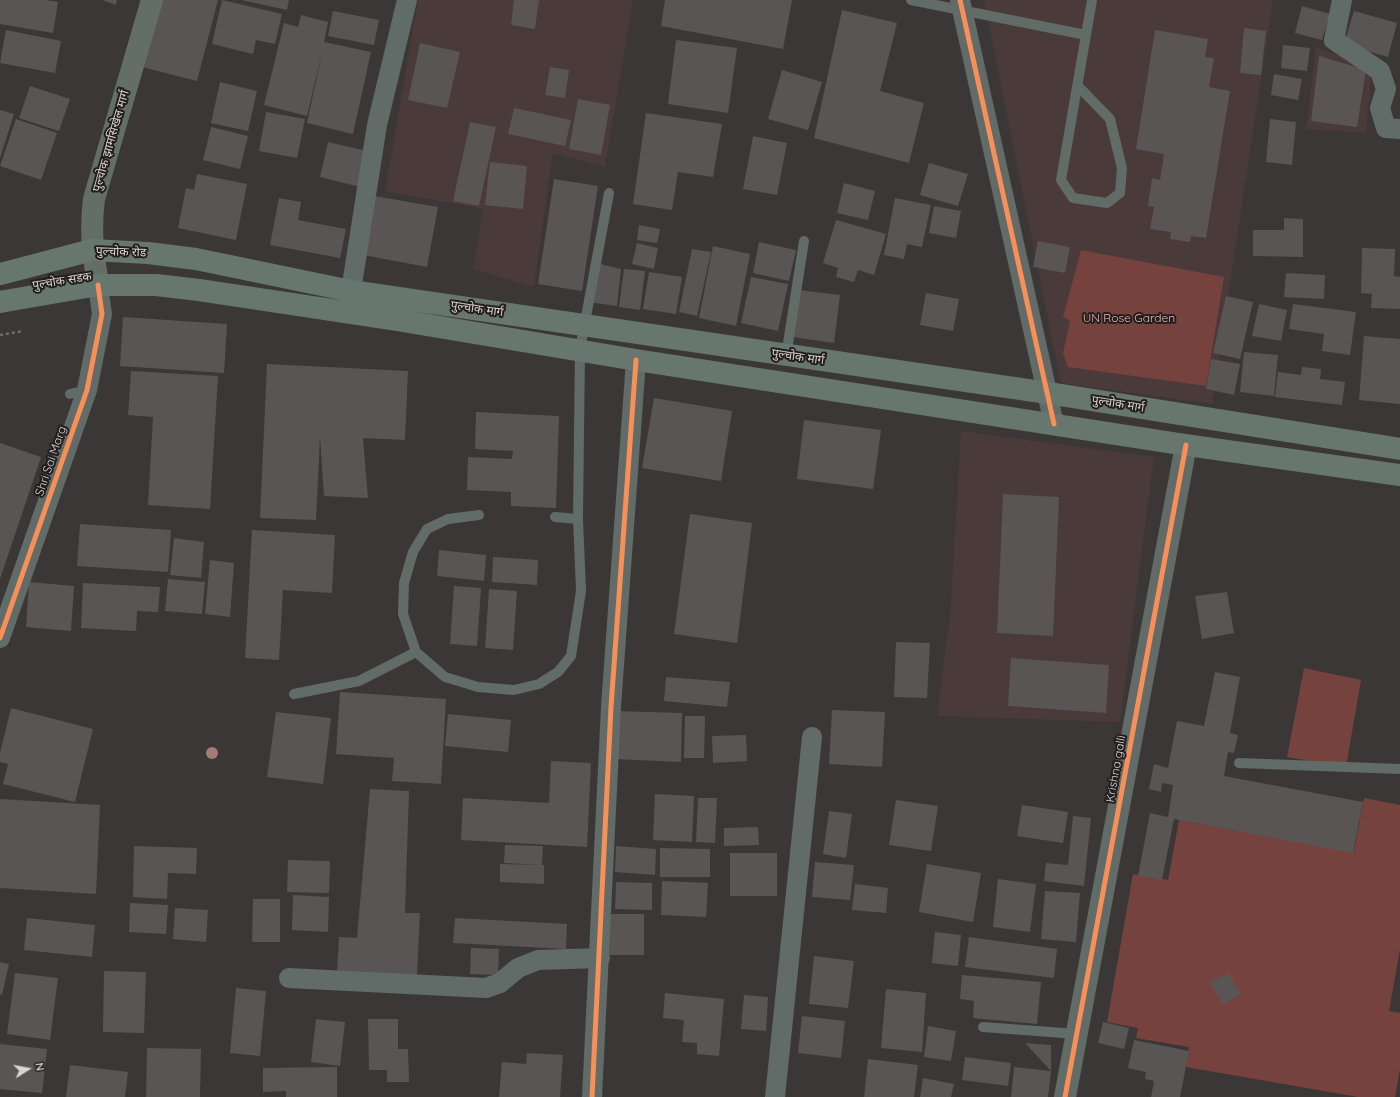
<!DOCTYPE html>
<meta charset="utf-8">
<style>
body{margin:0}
#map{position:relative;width:1400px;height:1097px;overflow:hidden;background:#3c3737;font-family:Quicksand,sans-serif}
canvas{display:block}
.north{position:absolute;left:8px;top:1049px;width:40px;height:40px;-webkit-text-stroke:3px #221e1d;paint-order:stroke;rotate:79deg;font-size:11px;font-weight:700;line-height:16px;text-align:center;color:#dbd4d4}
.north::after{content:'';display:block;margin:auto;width:14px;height:18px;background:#dbd4d4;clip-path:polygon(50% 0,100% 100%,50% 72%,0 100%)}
</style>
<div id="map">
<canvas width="1400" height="1097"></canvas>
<div class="north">N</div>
</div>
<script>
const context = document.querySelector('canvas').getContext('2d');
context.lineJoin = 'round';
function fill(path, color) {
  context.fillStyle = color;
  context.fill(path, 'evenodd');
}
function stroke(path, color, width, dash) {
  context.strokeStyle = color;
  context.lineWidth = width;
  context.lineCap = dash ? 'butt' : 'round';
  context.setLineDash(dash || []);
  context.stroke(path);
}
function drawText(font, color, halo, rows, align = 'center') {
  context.font = font + ' Quicksand,"Noto Sans Devanagari",sans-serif';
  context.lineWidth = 4;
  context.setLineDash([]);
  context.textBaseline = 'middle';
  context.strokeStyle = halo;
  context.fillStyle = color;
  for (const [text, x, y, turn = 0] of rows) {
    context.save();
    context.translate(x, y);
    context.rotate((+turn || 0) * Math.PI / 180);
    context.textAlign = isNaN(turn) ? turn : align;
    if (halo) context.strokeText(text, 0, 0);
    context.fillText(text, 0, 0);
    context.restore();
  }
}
fill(new Path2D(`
 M418 0H633L605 167 553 153 534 287 473 269 483 209 385 191Z
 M984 0H1273L1212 404 1061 383Z
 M1316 47 1372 68 1366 133 1306 129Z
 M961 431 1154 457 1120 722 937 716 950 616Z`), '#4a3a39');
fill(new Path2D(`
 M1081 250 1224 277 1206 386 1068 367 1063 353 1070 321 1063 317Z
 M1304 668 1361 680 1346 767 1287 757Z
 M1364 798 1400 805V949L1389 1011 1400 1013V1069L1395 1097H1358L1186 1067 1189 1047 1136 1038 1138 1028 1107 1022 1133 874 1168 880 1179 820 1354 851Z`), '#76423d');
fill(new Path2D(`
 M0 0H45L58 2 53 33 0 24Z
 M102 0H117L116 5Z
 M159 0H218L197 81 142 67Z
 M222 0 282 14 275 44 256 40 253 54 212 44Z
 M241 0H289L287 10Z
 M514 0H539L535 29 511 25Z
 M665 0H792L783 49 661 26Z
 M1302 6 1330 14 1322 40 1295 33Z
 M842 10 897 23 880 91 924 103 909 163 814 138Z
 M333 11 379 20 374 45 328 36Z
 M1354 11 1397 23 1388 57 1344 44Z
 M301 15 328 22 324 42 371 52 353 134 307 123 323 48 307 116 264 105 284 23 298 27Z
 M1244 28 1266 31 1261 75 1240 73Z
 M6 30 61 41 55 73 0 63Z
 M1155 30 1208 39 1205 57 1214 58 1209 87 1230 91 1206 238 1191 236 1190 242 1170 239 1171 232 1150 229 1154 207 1148 206 1152 178 1160 180 1164 154 1136 149Z
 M676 40 737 48 728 113 668 104Z
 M420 43 460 52 447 108 408 100Z
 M1283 45 1310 48 1307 71 1281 68Z
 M1319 56 1366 70 1357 127 1311 121Z
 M550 67 569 70 565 98 545 95Z
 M782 70 822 82 808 130 768 119Z
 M1274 74 1302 79 1298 100 1271 95Z
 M220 82 257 91 248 131 211 123Z
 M30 86 70 99 59 131 19 118Z
 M578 99 610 105 601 155 569 149Z
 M514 108 571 120 565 146 508 134Z
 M0 110 14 114 0 158Z
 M266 112 305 119 297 158 259 151Z
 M646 113 722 124 713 177 678 172 672 210 633 204Z
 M16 119 57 133 41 180 0 166Z
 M1270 119 1296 122 1292 165 1266 162Z
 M470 122 496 127 479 206 453 201Z
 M211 127 248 136 240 169 203 160Z
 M753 136 787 143 777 195 743 189Z
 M328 142 367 151 360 187 320 177Z
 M490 162 527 166 523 209 485 205Z
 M929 163 968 174 958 206 920 195Z
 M197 174 247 184 236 240 178 228 186 188 194 190Z
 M554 179 598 186 582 291 538 284Z
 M844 183 875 191 868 220 837 213Z
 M369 195 438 207 427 267 358 254Z
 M279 198 301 202 298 220 346 229 340 258 270 245Z
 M895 198 931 205 922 247 907 244 904 259 884 255Z
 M934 206 961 211 956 238 929 233Z
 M1284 218 1303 219V257L1253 256V230H1284Z
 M836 220 886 234 874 275 858 270 854 282 836 277 838 268 823 263Z
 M639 225 660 229 657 243 637 240Z
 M1038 241 1070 247 1065 273 1033 267Z
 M759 242 796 250 789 281 753 273Z
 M637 243 658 248 654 269 632 264Z
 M713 246 750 254 736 326 699 318Z
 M1362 248 1395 249 1394 276 1400 277V309L1371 308 1372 294 1361 293Z
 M692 249 711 252 697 316 679 312Z
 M596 263 621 269 617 306 588 302Z
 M624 269 645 271 640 310 619 307Z
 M649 272 682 277 676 314 643 309Z
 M1286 273 1325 275 1324 299 1284 297Z
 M751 277 788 284 778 331 741 323Z
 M799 290 840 295 834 343 793 337Z
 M926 293 959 299 953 331 920 325Z
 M1226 296 1253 302 1240 359 1213 353Z
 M1259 304 1287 310 1281 341 1252 336Z
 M1293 304 1356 312 1350 355 1322 351 1324 334 1289 329Z
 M123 317 227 324 224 373 120 366Z
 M1364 336 1400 339V404L1359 400Z
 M1244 352 1278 355 1274 396 1240 392Z
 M1211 359 1240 364 1234 395 1206 389Z
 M267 364 408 371 405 440 363 438 368 498 324 496 320 437 316 520 260 518Z
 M1302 367 1321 369 1320 379 1345 382 1342 405 1275 397 1278 372 1301 375Z
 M131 371 218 376 210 509 148 505 153 417 128 415Z
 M654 398 732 411 721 481 642 468Z
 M476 412 559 416 556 508 511 506V492L467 490 468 457 512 459 513 451 475 449Z
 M804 420 881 430 873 489 797 479Z
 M0 443 41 457 0 579Z
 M1003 494 1059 497 1053 636 997 633Z
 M690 514 752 523 737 643 674 634Z
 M80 524 171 530 168 572 77 566Z
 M252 530 335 535 332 593 283 590 279 660 245 658Z
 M174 538 204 542 201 578 170 575Z
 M439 550 486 555 484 581 437 576Z
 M493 557 538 560 537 585 492 582Z
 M210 560 234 563 230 617 205 614Z
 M168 579 205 582 202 614 165 611Z
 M29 582 74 586 71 631 26 627Z
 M83 583 160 587 158 612 137 611 136 631 81 628Z
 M454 586 481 588 477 646 450 644Z
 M489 589 517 591 513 650 485 648Z
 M1227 592 1234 633 1202 639 1195 596Z
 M896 642 930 643 927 698 894 697Z
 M1011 658 1109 665 1106 713 1008 706Z
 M1215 672 1240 677 1230 733 1238 735 1234 753 1228 752 1224 776 1363 802 1353 853 1174 819 1162 880 1138 876 1150 813 1168 817 1173 785 1162 783 1161 792 1149 789 1154 764 1168 768 1177 721 1204 726Z
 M666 677 730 682 727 707 664 701Z
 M340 692 446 699 441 784 392 781 394 758 336 754Z
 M11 708 93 729 75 802 3 784 8 764 0 762V753Z
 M832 710 885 712 882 767 829 764Z
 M616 711 682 713 681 762 615 759Z
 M276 712 331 718 323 784 267 777Z
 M448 714 511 720 508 752 445 746Z
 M685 716H705L704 758H684Z
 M746 735 747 761 713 763 712 736Z
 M551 761 591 763 587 847 461 840 463 798 549 803Z
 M370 789 409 791 405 913H420L417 975 337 973 339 937 357 938Z
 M655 794 694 796 692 842 653 840Z
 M698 798H717L715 843 696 842Z
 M0 799 100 805 96 894 0 888Z
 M896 800 938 806 931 851 889 845Z
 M1022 805 1068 812 1063 843 1017 836Z
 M829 811 852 814 846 858 823 854Z
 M1073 816 1091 818 1084 886 1044 881 1046 863 1068 865Z
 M758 827 759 845 724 846V828Z
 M505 845 543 846 542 865 504 863Z
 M134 846 197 848 196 874 168 873 167 899 133 897Z
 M616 846 656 849 655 875 615 872Z
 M660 848 710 849V877H660Z
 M730 853H777V896H730Z
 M288 860 330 861 329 893 287 892Z
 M815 862 854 865 850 900 812 897Z
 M500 864 544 865V884L500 882Z
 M927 864 981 873 973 922 919 912Z
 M998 879 1036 884 1030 932 993 927Z
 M662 881 708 883 706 917 661 915Z
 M616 882 652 883V910L615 909Z
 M855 884 888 888 886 913 852 910Z
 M1045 891 1080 893 1076 942 1041 939Z
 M293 895 329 897 328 932 292 930Z
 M253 899H280V942H252Z
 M130 903 168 905 166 934 129 932Z
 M175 908 208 910 206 942 173 939Z
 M605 914H644V955H605Z
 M27 918 95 925 92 957 24 950Z
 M455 918 567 924 566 949 453 943Z
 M935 932 961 935 958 966 932 963Z
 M969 937 1057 949 1054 978 965 967Z
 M471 948 499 949 498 975 470 974Z
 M814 956 854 961 848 1008 809 1004Z
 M0 962 9 964 2 995 0 994Z
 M104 971 146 972 144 1033 103 1032Z
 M15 973 58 978 50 1040 7 1034Z
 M1228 973 1241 993 1223 1005 1209 982Z
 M962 975 1041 982 1037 1024 973 1018 974 1001 960 999Z
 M236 988 266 991 260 1056 230 1053Z
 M886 989 926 993 922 1052 881 1048Z
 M665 993 724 999 719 1056 697 1054V1043L682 1042 684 1020 663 1018Z
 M744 995 768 997 766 1031 741 1029Z
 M802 1016 845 1021 841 1058 798 1053Z
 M316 1019 345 1022 340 1066 311 1062Z
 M368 1019H398V1049H408L409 1082H387V1070H369Z
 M1103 1022 1129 1028 1124 1049 1098 1043Z
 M928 1026 956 1031 951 1061 924 1057Z
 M1134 1040 1189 1051 1180 1097H1151L1154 1081 1145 1079 1146 1072 1128 1068Z
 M1025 1043 1051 1045V1071Z
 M0 1044 47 1049 42 1093 0 1089Z
 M147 1048 201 1049 200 1097H146Z
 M527 1053 563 1055 560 1097H499L502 1062 526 1064Z
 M965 1057 1011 1063 1008 1086 962 1080Z
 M868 1059 918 1065 914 1097H864Z
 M70 1065 128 1072 125 1097H66Z
 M337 1067V1097H286V1091L263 1092V1068Z
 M1014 1067 1051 1071 1048 1097H1011Z
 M923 1078 954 1084 951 1097H920Z`), '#595555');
stroke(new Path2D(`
 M0 335 23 331`), '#6c706d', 2.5, [3, 3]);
stroke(new Path2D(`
 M911 0 1086 35
 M1078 86 1110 119 1122 168 1120 193 1107 203 1073 198 1061 180 1092 0
 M786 356 804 241
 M70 394 87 390
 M555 517 578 519
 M416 652 445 677 478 687 514 690 539 684 558 672 571 656 581 591 578 519 580 349 609 193
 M294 694 359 681 416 652 403 614 404 583 413 552 427 529 448 519 479 515
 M1239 763 1400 769
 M983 1027 1077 1034`), '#616b67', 10);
stroke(new Path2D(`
 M960 0 1054 424
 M1342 0 1334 40 1380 71 1386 89 1380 108 1386 128 1400 129
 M351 291 377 125 407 0
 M0 638 87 390 102 314 98 285
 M289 978 486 988 500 983 518 968 538 960 600 958
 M592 1097 611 707 636 360
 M775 1097 812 737`), '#616b67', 20);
stroke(new Path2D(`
 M1065 1097 1186 445`), '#616b67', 22);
stroke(new Path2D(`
 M98 285C93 253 90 231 94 199L152 0`), '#636e69', 22);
stroke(new Path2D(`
 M0 274 92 250 148 253 196 259 351 291 1048 393 1400 449
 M0 302 98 285H156L199 290 398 320 636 360 1186 445 1400 475`), '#687670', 22);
stroke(new Path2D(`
 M960 0 1054 424
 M0 638 87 390 102 314 98 285
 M592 1097 611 707 636 360
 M1065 1097 1186 445`), '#f78f57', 5);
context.fillStyle = '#a17c78';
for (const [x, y] of [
 [212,753]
]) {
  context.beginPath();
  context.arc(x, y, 6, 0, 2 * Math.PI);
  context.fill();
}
drawText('12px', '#dbd4d4', '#221e1d', [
 ["पुल्चोक झामसिखेल मार्ग",111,141,-74],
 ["पुल्चोक रोड",121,252,2],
 ["पुल्चोक सडक",62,281,-9],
 ["पुल्चोक मार्ग",477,309,8],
 ["पुल्चोक मार्ग",798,357,8],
 ["पुल्चोक मार्ग",1118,404,9],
 ["Shri Sai Marg",51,461,-71],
 ["Krishna galli",1116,769,-80]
]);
drawText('12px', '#f3b5ae', '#221e1d', [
 ["UN Rose Garden",1129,318]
]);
</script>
